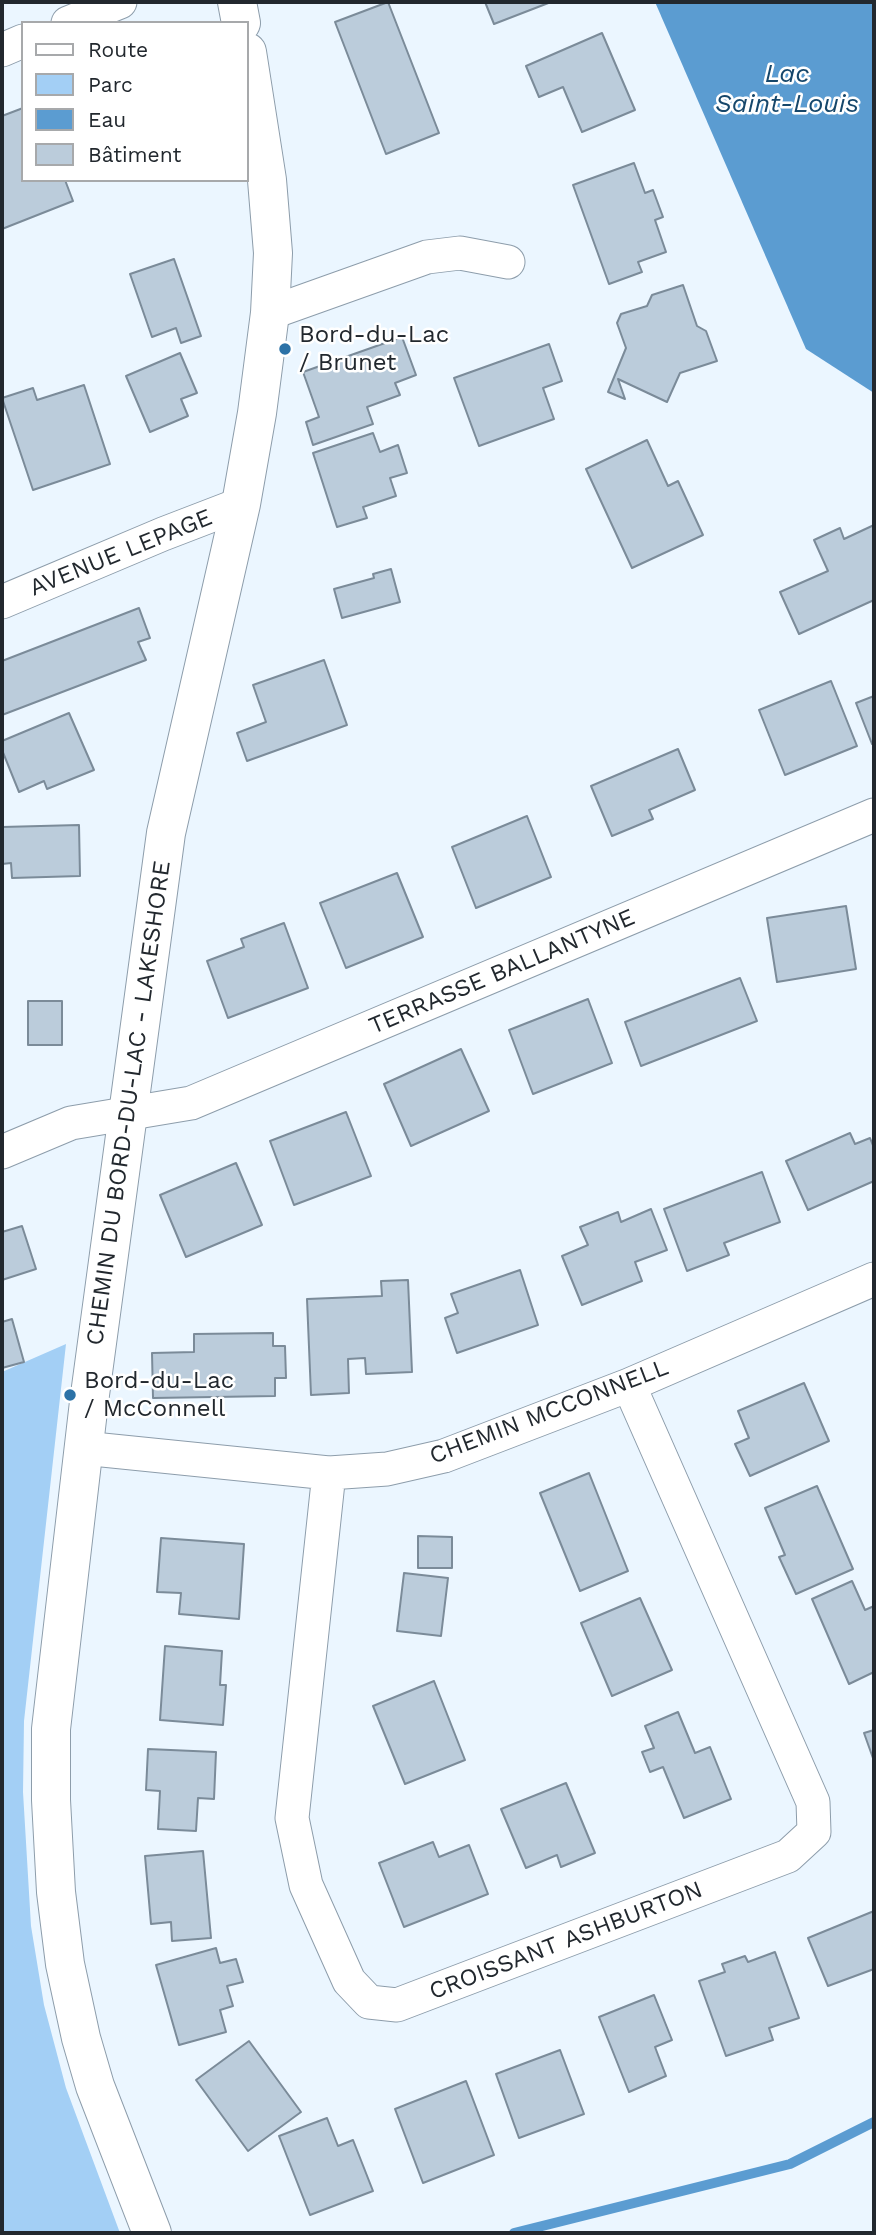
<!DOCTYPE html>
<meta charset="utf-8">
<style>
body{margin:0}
#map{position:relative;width:876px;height:2235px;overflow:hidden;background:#ebf6ff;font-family:"Work Sans",sans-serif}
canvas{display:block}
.frame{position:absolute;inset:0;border:4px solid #22282e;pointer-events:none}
.legend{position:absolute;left:21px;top:21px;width:228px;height:161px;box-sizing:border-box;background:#fff;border:2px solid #a7a9ab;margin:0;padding:9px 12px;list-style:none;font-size:21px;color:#22282e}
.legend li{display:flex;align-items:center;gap:14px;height:35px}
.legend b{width:35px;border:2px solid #a7a9ab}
</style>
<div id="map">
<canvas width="876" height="2235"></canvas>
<div class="frame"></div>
<ul class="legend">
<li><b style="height:9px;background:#fff"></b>Route</li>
<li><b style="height:19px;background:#a3cff5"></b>Parc</li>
<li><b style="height:19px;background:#5b9cd1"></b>Eau</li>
<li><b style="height:19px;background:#bbccdb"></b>Bâtiment</li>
</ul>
</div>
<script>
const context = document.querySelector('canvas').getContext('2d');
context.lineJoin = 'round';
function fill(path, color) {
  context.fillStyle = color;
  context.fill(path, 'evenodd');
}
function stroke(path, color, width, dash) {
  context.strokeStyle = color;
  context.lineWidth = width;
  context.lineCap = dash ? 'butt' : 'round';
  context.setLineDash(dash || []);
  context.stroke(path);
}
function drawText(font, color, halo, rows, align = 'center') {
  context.font = font + ' "Work Sans",sans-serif';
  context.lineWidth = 5;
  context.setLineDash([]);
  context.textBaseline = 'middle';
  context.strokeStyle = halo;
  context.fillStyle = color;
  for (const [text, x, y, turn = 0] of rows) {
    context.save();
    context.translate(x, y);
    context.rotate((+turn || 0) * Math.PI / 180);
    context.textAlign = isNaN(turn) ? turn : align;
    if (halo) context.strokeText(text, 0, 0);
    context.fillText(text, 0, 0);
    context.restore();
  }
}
fill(new Path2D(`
 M66 1344 24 1721 23 1792 31 1926 44 2005 66 2088 120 2233H2V1372Z`), '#a3cff5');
fill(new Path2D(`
 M655 2H874V393L806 349Z`), '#5b9cd1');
stroke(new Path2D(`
 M514 2233 790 2164 874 2122`), '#5b9cd1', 10);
const building = new Path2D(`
 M388 2 439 133 386 154 335 22Z
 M485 2H551L494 24Z
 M602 33 635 110 582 132 563 87 539 97 526 66Z
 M23 108V180H65L73 201 2 229V116Z
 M634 163 645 193 653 190 663 217 655 220 666 252 638 262 642 272 609 284 573 185Z
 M174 259 201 336 181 343 176 328 152 337 130 274Z
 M683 285 697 326 706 331 717 361 680 373 667 402 618 379 625 399 608 392 626 348 617 323 621 314 647 306 652 295Z
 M402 337 416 375 395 383 400 395 367 407 373 424 313 445 306 422 319 417 303 372Z
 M549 344 562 381 543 388 554 419 479 446 454 378Z
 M180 353 197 393 181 399 188 416 150 432 126 376Z
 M84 385 110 464 33 490 2 398 33 388 37 400Z
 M373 433 380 452 398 445 407 473 390 478 396 496 363 507 367 518 337 527 313 453Z
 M647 440 668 486 678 481 703 535 632 568 586 469Z
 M874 525V600L799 634 780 592 828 571 814 540 840 528 844 539Z
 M391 569 400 602 342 618 334 589 374 578 373 574Z
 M139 608 150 638 138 642 146 660 2 715V661Z
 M324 660 347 725 247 761 237 733 266 722 253 685Z
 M831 681 857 746 785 775 759 710Z
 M874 696V742L872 744 856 703Z
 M69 713 94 770 47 789 44 781 19 792 2 750V741Z
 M678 749 695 790 649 810 653 819 612 836 591 786Z
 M527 816 551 877 476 908 452 847Z
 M79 825 80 876 12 878 11 863 2 864V827Z
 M397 873 423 937 346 968 320 903Z
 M846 906 856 969 777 982 767 918Z
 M284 923 308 988 228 1018 207 961 244 947 241 939Z
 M740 978 757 1021 641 1066 625 1022Z
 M588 999 612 1063 533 1094 509 1030Z
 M28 1001H62V1045H28Z
 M461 1049 489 1111 411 1146 384 1084Z
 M346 1112 371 1176 294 1205 270 1141Z
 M850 1133 855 1144 870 1138 874 1148V1181L808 1210 786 1161Z
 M236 1163 262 1225 186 1257 160 1195Z
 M762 1172 780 1222 724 1243 729 1255 687 1271 664 1209Z
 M651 1209 667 1250 635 1262 642 1281 582 1305 562 1256 588 1245 580 1227 618 1212 621 1222Z
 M22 1226 36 1269 2 1280V1232Z
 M520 1270 538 1325 457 1353 445 1318 458 1313 451 1294Z
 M408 1280 412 1372 366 1374 365 1358 348 1359 349 1393 311 1395 307 1299 382 1296 381 1281Z
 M12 1319 24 1362 2 1368V1322Z
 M273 1333V1346H285L286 1378H275V1396L153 1398 152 1353 194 1352V1334Z
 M804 1383 829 1441 750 1476 735 1444 749 1438 738 1411Z
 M589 1473 628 1571 580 1591 540 1493Z
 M817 1486 853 1569 796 1594 779 1557 785 1555 765 1508Z
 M418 1536 452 1537V1568H418Z
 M161 1538 244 1544 239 1619 179 1614 181 1593 157 1592Z
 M404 1573 448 1578 441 1636 397 1631Z
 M852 1581 865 1610 874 1606V1672L849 1684 812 1599Z
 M640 1598 672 1670 612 1696 581 1623Z
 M165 1646 222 1651 220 1685H226L223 1725 160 1720Z
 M434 1681 465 1760 405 1784 373 1706Z
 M678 1712 695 1753 710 1747 731 1799 684 1818 663 1767 650 1772 642 1752 654 1748 645 1726Z
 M874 1730V1761L864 1733Z
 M148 1749 216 1752 214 1799 198 1798 196 1831 158 1829 160 1791 146 1790Z
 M566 1783 595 1853 561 1867 557 1855 526 1868 501 1809Z
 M433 1842 439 1857 469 1845 488 1894 404 1927 379 1863Z
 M203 1851 211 1938 172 1941 171 1922 151 1924 145 1856Z
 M874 1911V1969L828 1986 808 1938Z
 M216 1948 220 1963 236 1959 243 1982 227 1986 233 2006 220 2010 226 2032 179 2045 156 1965Z
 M775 1952 799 2018 769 2028 773 2040 726 2056 699 1981 725 1972 722 1964 745 1956 748 1962Z
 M654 1995 672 2040 655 2047 666 2076 629 2092 599 2017Z
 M249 2041 301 2112 248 2151 196 2080Z
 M560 2050 584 2114 519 2138 496 2074Z
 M466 2081 494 2155 423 2183 395 2109Z
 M327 2118 338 2146 353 2140 373 2191 310 2215 279 2136Z`);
fill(building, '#bbccdb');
stroke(building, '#7b8b99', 2);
const minor = new Path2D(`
 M68 23 120 2
 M2 50 23 41
 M270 313 427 257 460 253 508 262
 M2 602 163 534 241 504
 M2 1152 71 1123 191 1103 874 815
 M83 1448 329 1473 387 1469 444 1456 629 1385 874 1279
 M329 1473 292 1818 306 1885 349 1981 369 2002 397 2005 788 1856 814 1832 813 1802 629 1385`);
const tertiary = new Path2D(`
 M237 2 241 23
 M152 2233 95 2086 81 2038 65 1964 56 1892 51 1800V1729L89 1402 166 833 241 504 257 413 270 313 273 253 267 180 247 52`);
stroke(minor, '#8d9dab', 35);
stroke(tertiary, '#8d9dab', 40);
stroke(minor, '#fff', 33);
stroke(tertiary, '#fff', 38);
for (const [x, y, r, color] of [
 [285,349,7,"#2c72a7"],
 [70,1395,7,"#2c72a7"]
]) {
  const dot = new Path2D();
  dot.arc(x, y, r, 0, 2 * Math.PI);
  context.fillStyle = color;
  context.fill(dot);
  stroke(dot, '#fff', 2.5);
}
drawText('24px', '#22282e', '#fff', [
 ["Bord-du-Lac",299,335],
 ["/ Brunet",299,363],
 ["Bord-du-Lac",84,1381],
 ["/ McConnell",84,1409]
], 'left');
drawText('24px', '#22282e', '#fff', [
 ["AVENUE LEPAGE",121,553,-22],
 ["TERRASSE BALLANTYNE",502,972,-23],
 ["CHEMIN DU BORD-DU-LAC - LAKESHORE",129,1103,-82],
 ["CHEMIN MCCONNELL",549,1412,-21],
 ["CROISSANT ASHBURTON",566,1941,-21]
]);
drawText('italic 26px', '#16476b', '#fff', [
 ["Lac",787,74],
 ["Saint-Louis",787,104]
]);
</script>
